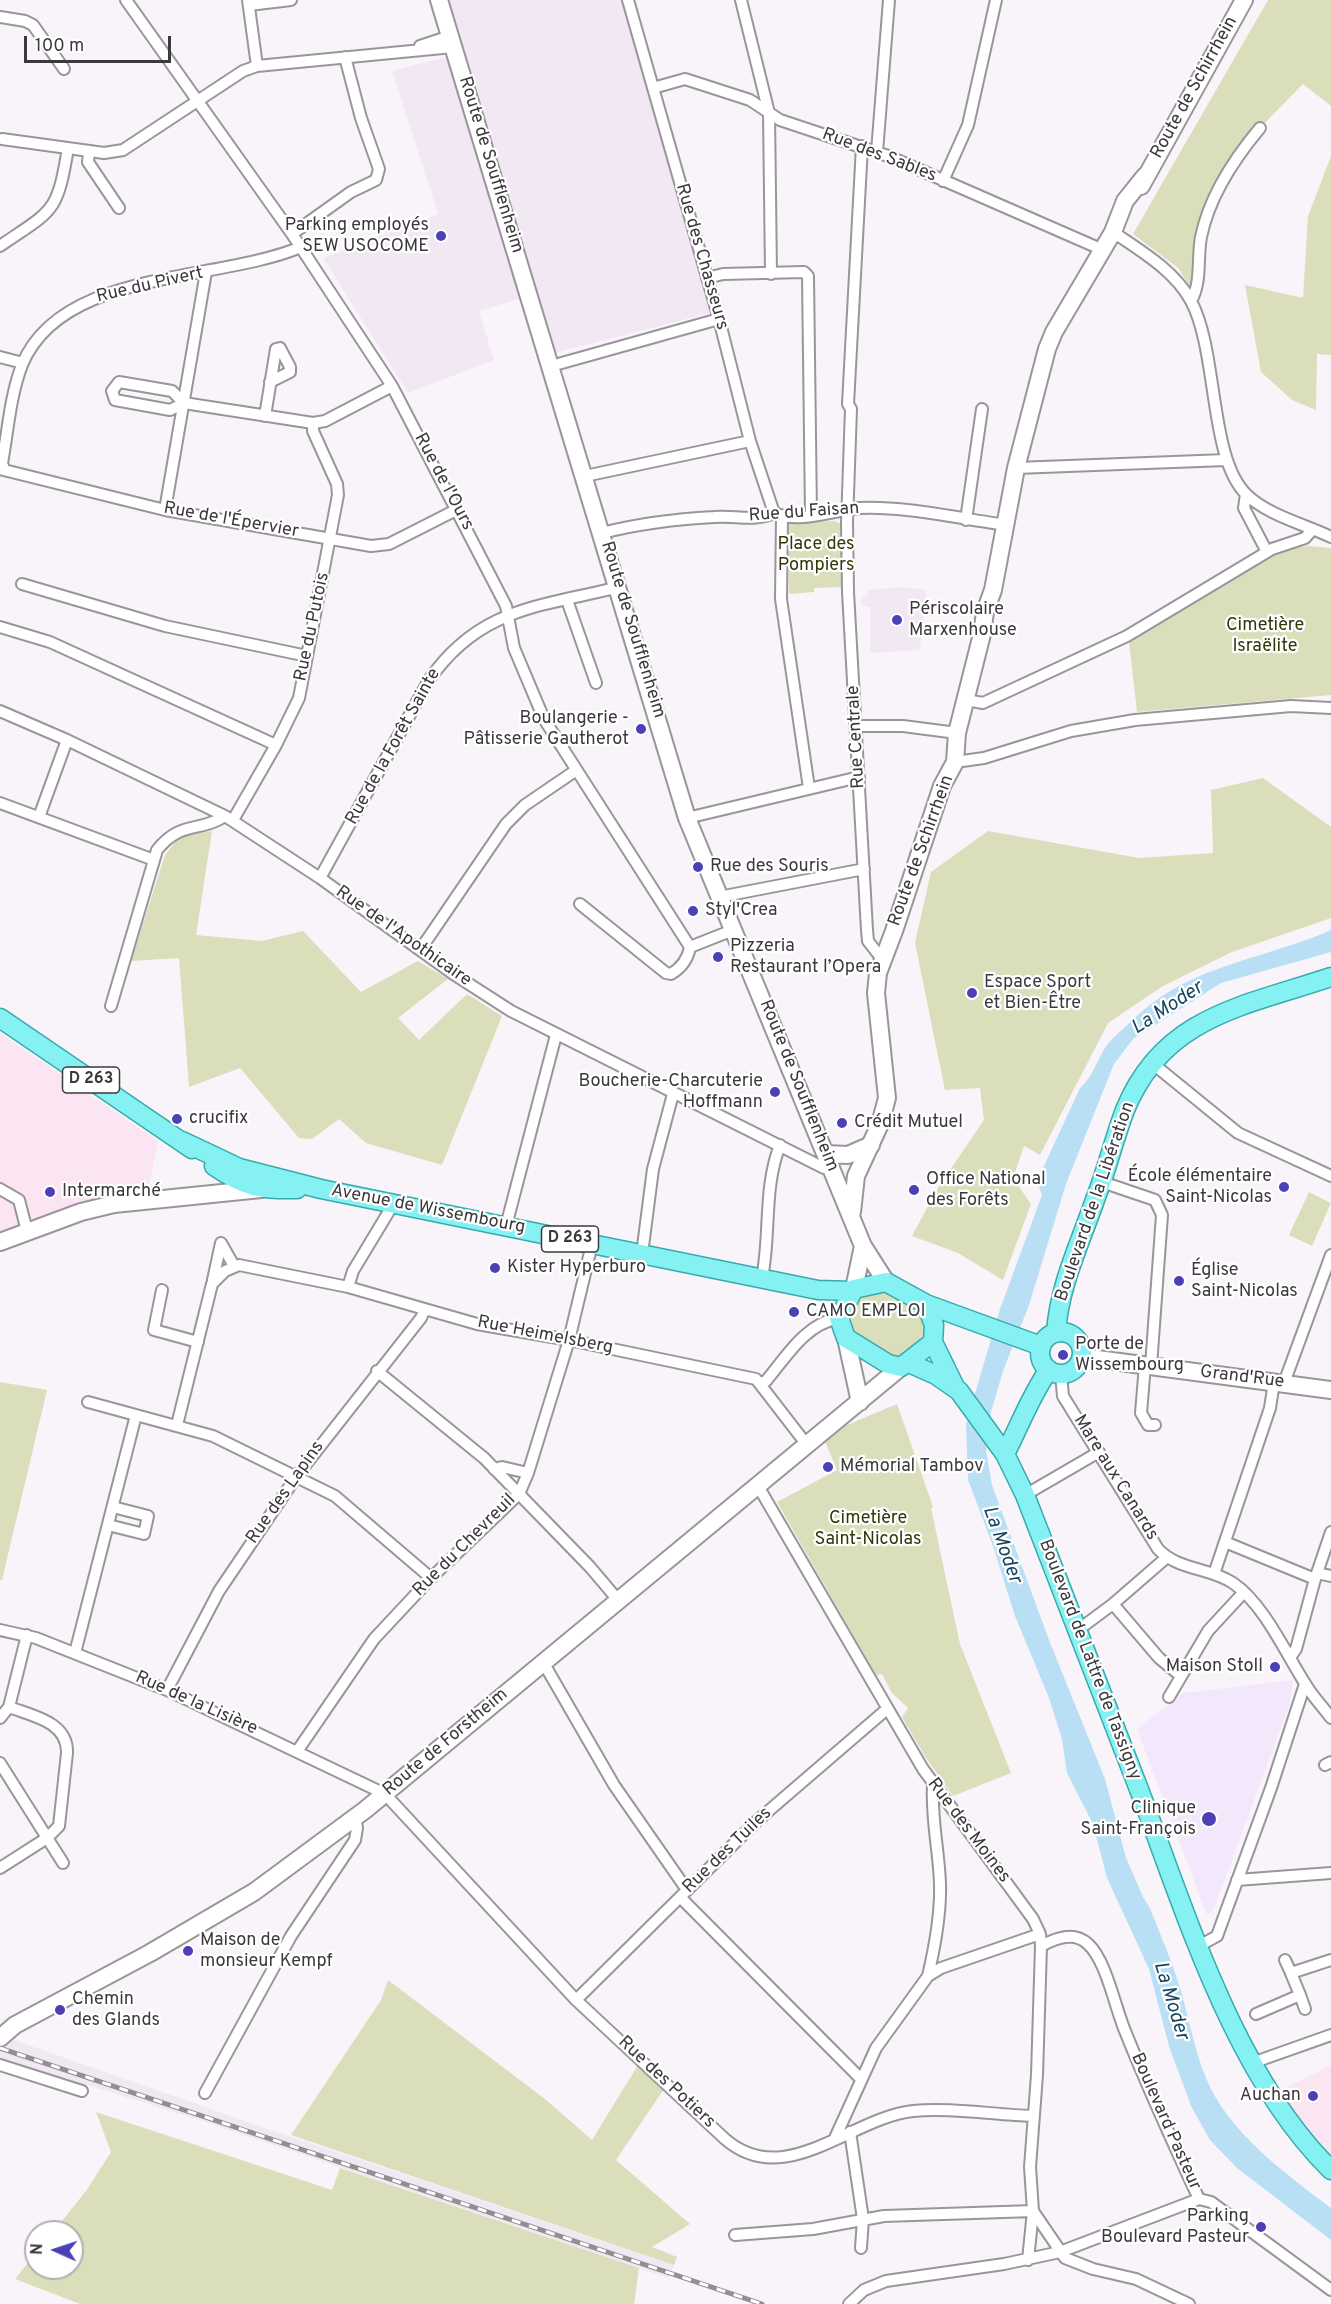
<!DOCTYPE html>
<meta charset="utf-8">
<style>
body{margin:0}
#map{position:relative;width:1331px;height:2304px;overflow:hidden;background:#f9f4fa;font-family:Overpass,sans-serif}
canvas{display:block}
.north{position:absolute;left:24px;top:2220px;width:60px;height:60px;box-sizing:border-box;background:#fff;border:2px solid #b1b0b1;border-radius:50%;rotate:273deg;font-size:16px;font-weight:700;line-height:24px;text-align:center;color:#3b393b}
.north::after{content:'';display:block;margin:auto;width:21px;height:27px;background:#4c40b7;clip-path:polygon(50% 0,100% 100%,50% 72%,0 100%)}
.scale{position:absolute;left:24px;top:36px;width:147px;height:27px;box-sizing:border-box;border:3px solid #3b393b;border-top:0;padding-left:8px;font-size:18px;line-height:21px;white-space:nowrap;color:#3b393b;-webkit-text-stroke:4px #fff;paint-order:stroke}
</style>
<div id="map">
<canvas width="1331" height="2304"></canvas>
<div class="north">N</div>
<div class="scale">100 m</div>
</div>
<script>
const context = document.querySelector('canvas').getContext('2d');
context.lineJoin = 'round';
function fill(path, color) {
  context.fillStyle = color;
  context.fill(path, 'evenodd');
}
function stroke(path, color, width, dash) {
  context.strokeStyle = color;
  context.lineWidth = width;
  context.lineCap = dash ? 'butt' : 'round';
  context.setLineDash(dash || []);
  context.stroke(path);
}
function drawText(font, color, halo, rows, align = 'center') {
  context.font = font + ' Overpass,sans-serif';
  context.lineWidth = 4.5;
  context.setLineDash([]);
  context.textBaseline = 'middle';
  context.strokeStyle = halo;
  context.fillStyle = color;
  for (const [text, x, y, turn = 0] of rows) {
    context.save();
    context.translate(x, y);
    context.rotate((+turn || 0) * Math.PI / 180);
    context.textAlign = isNaN(turn) ? turn : align;
    if (halo) context.strokeText(text, 0, 0);
    context.fillText(text, 0, 0);
    context.restore();
  }
}
fill(new Path2D(`
 M0 1033 158 1141 148 1190 126 1191 76 1204 0 1232Z
 M1331 2065V2155L1294 2111 1282 2090Z`), '#fbe5f3');
fill(new Path2D(`
 M445 0H624L710 313 539 357 519 299 479 311 494 360 408 393 323 258 438 214 392 71 460 53Z
 M903 587 927 590 920 650 870 653V607L863 606 861 599 868 594V590Z
 M0 2035 259 2126 674 2265 668 2278 193 2118 0 2058Z`), '#f2e8f4');
fill(new Path2D(`
 M1293 1680 1290 1703 1214 1909 1207 1915 1137 1729 1183 1693Z`), '#f3e7fb');
fill(new Path2D(`
 M1268 0H1331V106L1303 84 1246 142 1198 232 1191 288 1178 268 1133 234Z
 M1331 156V355L1317 354 1316 410 1292 400 1261 372 1245 285 1303 298 1308 216Z
 M835 521 841 524 842 529 843 587 814 588V592L789 594 788 523Z
 M1308 546 1331 548V695L1137 712 1129 642 1283 550Z
 M1263 778 1331 827V918L1232 952 1163 986 1108 1023 1040 1155 1024 1146 1013 1178 1031 1204 1003 1280 958 1253 912 1236 939 1186 984 1120 980 1088 945 1090 915 943 931 872 988 831 1139 858 1213 853 1211 790Z
 M212 831 196 935 262 941 303 931 361 992 418 961 448 979 398 1018 419 1040 467 994 502 1016 442 1165 366 1143 339 1119 312 1139 299 1138 240 1068 189 1087 179 958 131 961 165 855 180 836Z
 M1309 1192 1331 1203 1312 1246 1289 1235Z
 M883 1290C893 1295 909 1300 917 1309 937 1329 914 1354 892 1357L852 1330C844 1305 862 1295 883 1290Z
 M0 1382 47 1390 2 1580H0Z
 M897 1404 933 1507 931 1508 960 1644 1011 1773 953 1796 926 1758 902 1717 908 1708 892 1693 882 1674 876 1675 777 1502 837 1470 824 1439 833 1431Z
 M388 1980 545 2099 592 2140 638 2065 664 2089 616 2160 690 2224 652 2247 677 2257 674 2265 291 2135 381 2000Z
 M96 2112 332 2190 340 2168 639 2268 634 2304H80L15 2279 36 2253V2268H72V2232H53L86 2191 111 2152Z`), '#dadebb');
fill(new Path2D(`
 M1331 930V952L1221 983 1133 1039 1114 1064 1066 1184 1029 1305 1003 1371 991 1412 986 1451 992 1485 1049 1640 1105 1779 1126 1858 1143 1897 1150 1908C1160 1934 1171 1959 1179 1985 1191 2023 1196 2064 1216 2098 1241 2141 1291 2178 1331 2208V2240L1237 2168 1210 2140 1191 2106 1169 2046 1149 1969 1107 1878 1093 1824 1067 1773 1062 1739 1049 1698 1015 1616 993 1546 968 1480 966 1424 1000 1309 1042 1195 1037 1181 1080 1088C1093 1077 1097 1059 1107 1045 1112 1038 1131 1022 1139 1014 1194 964 1266 959 1331 930Z`), '#b9dff5');
const street = new Path2D(`
 M126 0 292 234 392 386 506 606 514 648 544 719 690 947 733 930
 M248 0 257 66
 M628 0 719 319 750 441 774 513
 M741 0 769 113 771 274
 M249 5 291 0
 M0 17 25 21 33 25 64 69
 M420 46 450 36
 M653 88 685 79 750 100 780 120 888 156 1103 250
 M2 139 104 153 123 150 243 71 257 66 453 47
 M862 146 848 404 851 409 847 523 848 592 867 930 868 941 882 959
 M89 152 88 162 119 208
 M877 152 889 0
 M943 181 968 125 996 0
 M1113 232C1141 251 1175 271 1191 301 1218 351 1209 458 1246 494 1267 515 1304 524 1331 537
 M292 234 351 192 376 180 379 169 361 118 345 57
 M0 246C54 209 57 214 68 148
 M707 278 723 274 804 272 808 276 811 515
 M1191 301C1202 282 1197 258 1201 237 1209 198 1234 159 1260 128
 M0 357 23 363
 M551 366 719 319
 M119 382 172 391 184 403 170 410 115 400 112 391Z
 M184 403 313 423 325 421 392 386
 M265 416 276 349 280 348 290 367V372L270 382
 M1016 468 1226 460
 M0 469 165 510 371 546 389 544 458 509
 M4 469 2 463C8 431 10 396 22 365 61 269 218 282 301 247
 M585 476 750 441
 M1246 494 1244 508 1267 552
 M165 510 206 272
 M782 516 781 599 809 788
 M966 520 982 409
 M602 533C637 524 678 519 714 517 735 515 755 522 774 513 801 524 833 510 860 508 906 506 961 519 1007 525
 M22 584 165 626 307 656
 M567 600 596 683
 M0 627 50 642 276 745
 M966 700 983 703 1127 636 1272 549 1305 538 1313 529
 M0 711 67 740 225 816 320 878 452 973 511 1011 824 1168 831 1167
 M857 726H903L957 733
 M955 762 984 758 1071 731 1135 720 1291 706 1331 708
 M0 803 154 860
 M39 817 67 740
 M687 818 859 777
 M233 820 276 745 299 698 338 495 337 484 313 431V423
 M320 878 429 680C480 607 540 607 619 587
 M719 897 864 869
 M580 904 666 973 671 974C681 968 688 959 690 947
 M420 950 506 824 525 805 575 771
 M111 1006 157 850C181 820 199 833 225 816
 M1152 1063 1238 1133 1331 1176
 M1102 1182 1155 1200 1162 1215 1151 1366
 M0 1189 19 1200 27 1231
 M394 1203 353 1271 348 1287 477 1324 569 1340 756 1379 807 1445
 M506 1226 556 1035
 M642 1254 653 1169 673 1094
 M762 1278C771 1233 763 1189 780 1145
 M213 1280 221 1243 234 1266
 M162 1290 154 1330 198 1342
 M1145 1365 1141 1413 1148 1425H1155
 M377 1371 484 1458 590 1567 618 1600
 M1061 1375 1063 1396 1158 1549C1179 1571 1209 1567 1233 1583 1264 1604 1286 1654 1306 1685 1313 1697 1323 1707 1331 1718
 M760 1383 766 1381C787 1356 805 1324 839 1318
 M1284 1383 1331 1255
 M88 1402 213 1436 335 1496 431 1578
 M177 1425 212 1284 225 1271 239 1265 348 1287
 M494 1469 502 1467 528 1473
 M1025 1495 1099 1452
 M108 1525 144 1534 148 1516 113 1507
 M1225 1542 1315 1579
 M1317 1573 1331 1576
 M1214 1574 1270 1408 1274 1382
 M1113 1604 1159 1658 1181 1676
 M0 1630 36 1638 167 1690 385 1794 576 2000 725 2139C785 2191 850 2118 913 2111 949 2107 995 2115 1032 2116
 M1078 1630 1113 1604 1166 1558
 M75 1653 136 1415
 M1291 1656 1296 1649 1315 1579 1331 1532
 M543 1662 614 1785 687 1890
 M167 1690 219 1591 296 1477 421 1318 425 1309
 M1169 1697 1208 1631 1244 1592
 M0 1718 9 1707 27 1635
 M298 1750 374 1639 431 1578 519 1494 528 1473 569 1340 592 1244
 M0 1763 63 1863
 M1325 1765 1331 1762
 M0 1868 47 1838 59 1826 67 1753C68 1722 33 1716 9 1707
 M1237 1880 1331 1873
 M680 1897 861 2079
 M1041 1946C1056 1938 1074 1931 1088 1944 1106 1960 1115 2007 1125 2031 1148 2088 1173 2143 1199 2199L1211 2202 1331 2290
 M1199 1946 1217 1936 1271 1788 1305 1684
 M1285 1960 1291 1973
 M928 1976C935 1946 941 1915 940 1884 939 1851 931 1819 933 1785
 M1300 1995 1305 2009
 M576 2000 758 1820 887 1709
 M1256 2014 1300 1995 1291 1973 1331 1960
 M1252 2063 1331 2035
 M0 2065 82 2091
 M205 2093 291 1936 355 1840 357 1828 355 1818
 M850 2132 863 2219 861 2248
 M835 2138 876 2048 928 1976 941 1968 1040 1934
 M735 2235 813 2229 884 2216 1033 2211 1030 2167 1037 2075 1041 1946 1040 1934 1033 1919 923 1769 758 1486
 M1028 2260 1033 2211 1065 2258 1093 2269 1136 2279 1189 2304
 M849 2304 864 2290 886 2281 1004 2264 1060 2252 1199 2199`);
const secondary = new Path2D(`
 M439 0 687 818 863 1246 886 1282
 M1141 186 1244 0
 M826 1154 848 1155 871 1145
 M852 1212 856 1176 880 1124 887 1098 876 993 878 973 894 931 942 786 955 762 957 733 982 634 985 612 993 590 1016 468 1047 349 1054 332 1113 232 1125 201 1145 176
 M0 1242 81 1212 114 1204 261 1189
 M854 1289 863 1246
 M846 1338 860 1402
 M1082 1357 1331 1390
 M0 2038 15 2025 150 1953 254 1892 365 1810 901 1367`);
const primary = new Path2D(`
 M0 1018 192 1149
 M182 1141 239 1168 321 1189 818 1290 852 1291
 M214 1166C245 1187 260 1190 297 1189
 M926 1304 934 1325 933 1342 901 1367 888 1364 846 1338 839 1318 854 1289 886 1282 926 1304 1041 1346
 M1040 1353a21 21 0 1 1 42 0a21 21 0 1 1-42 0Z
 M1056 1333C1059 1285 1081 1241 1096 1197 1107 1169 1114 1139 1125 1110 1163 1016 1245 1006 1331 977
 M933 1342 955 1387
 M909 1363 936 1375 959 1391 1005 1454 1025 1495C1064 1594 1102 1693 1140 1792 1187 1916 1235 2076 1331 2170
 M1005 1454C1020 1425 1030 1397 1048 1371`);
stroke(street, '#9a959b', 14);
stroke(secondary, '#9a959b', 20);
stroke(primary, '#37abac', 21);
stroke(street, '#fff', 10);
stroke(secondary, '#fff', 16);
stroke(primary, '#86f1f2', 18);
const rail = new Path2D(`
 M0 2048 762 2304`);
stroke(rail, '#928f92', 5);
stroke(rail, '#fff', 3, [9]);
for (const [x, y, r, color] of [
 [441,236,6,"#4c40b7"],
 [897,620,6,"#4c40b7"],
 [641,729,6,"#4c40b7"],
 [698,867,6,"#4c40b7"],
 [693,911,6,"#4c40b7"],
 [718,957,6,"#4c40b7"],
 [972,993,6,"#4c40b7"],
 [775,1092,6,"#4c40b7"],
 [177,1119,6,"#4c40b7"],
 [842,1123,6,"#4c40b7"],
 [1284,1187,6,"#4c40b7"],
 [914,1190,6,"#4c40b7"],
 [50,1192,6,"#4c40b7"],
 [495,1268,6,"#4c40b7"],
 [1179,1281,6,"#4c40b7"],
 [794,1312,6,"#4c40b7"],
 [1063,1355,6,"#4c40b7"],
 [828,1467,6,"#4c40b7"],
 [1275,1667,6,"#4c40b7"],
 [1209,1819,8,"#4c40b7"],
 [188,1951,6,"#4c40b7"],
 [60,2010,6,"#4c40b7"],
 [1313,2096,6,"#4c40b7"],
 [1261,2227,6,"#4c40b7"]
]) {
  const dot = new Path2D();
  dot.arc(x, y, r, 0, 2 * Math.PI);
  context.fillStyle = color;
  context.fill(dot);
  stroke(dot, '#fff', 2);
}
for (const [x, y, w] of [
 [91,1080,57],
 [570,1239,57]
]) {
  const box = new Path2D();
  box.roundRect(x - w / 2, y - 13, w, 26, 4.5);
  context.fillStyle = '#fff';
  context.fill(box);
  stroke(box, '#3b393b', 1.5);
}
drawText('bold 16px', '#3b393b', null, [
 ["D 263",91,1080],
 ["D 263",570,1239]
]);
drawText('18px', '#3b393b', '#fff', [
 ["Route de Schirrhein",1195,88,-61],
 ["Rue des Sables",879,156,21],
 ["Route de Soufflenheim",490,165,73],
 ["Rue des Chasseurs",701,257,74],
 ["Rue du Pivert",150,286,-13],
 ["Rue de l'Ours",443,482,62],
 ["Rue du Faisan",804,513,-4],
 ["Rue de l'Épervier",231,521,10],
 ["Rue du Putois",313,627,-78],
 ["Route de Soufflenheim",632,630,73],
 ["Rue Centrale",857,737,-93],
 ["Rue de la Forêt Sainte",394,747,-61],
 ["Route de Schirrhein",922,851,-70],
 ["Rue de l'Apothicaire",403,937,35],
 ["Route de Soufflenheim",798,1086,68],
 ["Boulevard de la Libération",1096,1202,-71],
 ["Avenue de Wissembourg",428,1210,11],
 ["Rue Heimelsberg",545,1336,11],
 ["Grand'Rue",1242,1378,7],
 ["Mare aux Canards",1115,1478,58],
 ["Rue des Lapins",286,1493,-55],
 ["Rue du Chevreuil",465,1546,-45],
 ["Boulevard de Lattre de Tassigny",1089,1660,69],
 ["Rue de la Lisière",196,1704,24],
 ["Route de Forstheim",446,1743,-40],
 ["Rue des Moines",968,1831,53],
 ["Rue des Tuiles",728,1851,-44],
 ["Rue des Potiers",666,2083,43],
 ["Boulevard Pasteur",1165,2122,66]
]);
drawText('18px', '#3b393b', '#fff', [
 ["Parking employés",429,226,"right"],
 ["SEW USOCOME",429,247,"right"],
 ["Périscolaire",909,610],
 ["Marxenhouse",909,631],
 ["Boulangerie -",629,719,"right"],
 ["Pâtisserie Gautherot",629,740,"right"],
 ["Rue des Souris",710,867],
 ["Styl'Crea",705,911],
 ["Pizzeria",730,947],
 ["Restaurant l’Opera",730,968],
 ["Espace Sport",984,983],
 ["et Bien-Être",984,1004],
 ["Boucherie-Charcuterie",763,1082,"right"],
 ["Hoffmann",763,1103,"right"],
 ["crucifix",189,1119],
 ["Crédit Mutuel",854,1123],
 ["École élémentaire",1272,1177,"right"],
 ["Saint-Nicolas",1272,1198,"right"],
 ["Office National",926,1180],
 ["des Forêts",926,1201],
 ["Intermarché",62,1192],
 ["Kister Hyperburo",507,1268],
 ["Église",1191,1271],
 ["Saint-Nicolas",1191,1292],
 ["CAMO EMPLOI",806,1312],
 ["Porte de",1075,1345],
 ["Wissembourg",1075,1366],
 ["Mémorial Tambov",840,1467],
 ["Maison Stoll",1263,1667,"right"],
 ["Clinique",1196,1809,"right"],
 ["Saint-François",1196,1830,"right"],
 ["Maison de",200,1941],
 ["monsieur Kempf",200,1962],
 ["Chemin",72,2000],
 ["des Glands",72,2021],
 ["Auchan",1301,2096,"right"],
 ["Parking",1249,2217,"right"],
 ["Boulevard Pasteur",1249,2238,"right"]
], 'left');
drawText('18px', '#333607', '#fff', [
 ["Place des",816,545],
 ["Pompiers",816,566],
 ["Cimetière",1265,626],
 ["Israëlite",1265,647],
 ["Cimetière",868,1519],
 ["Saint-Nicolas",868,1540]
]);
drawText('italic 20px', '#17475e', '#fff', [
 ["La Moder",1168,1009,-33],
 ["La Moder",1001,1545,70],
 ["La Moder",1170,2001,73]
]);
</script>
